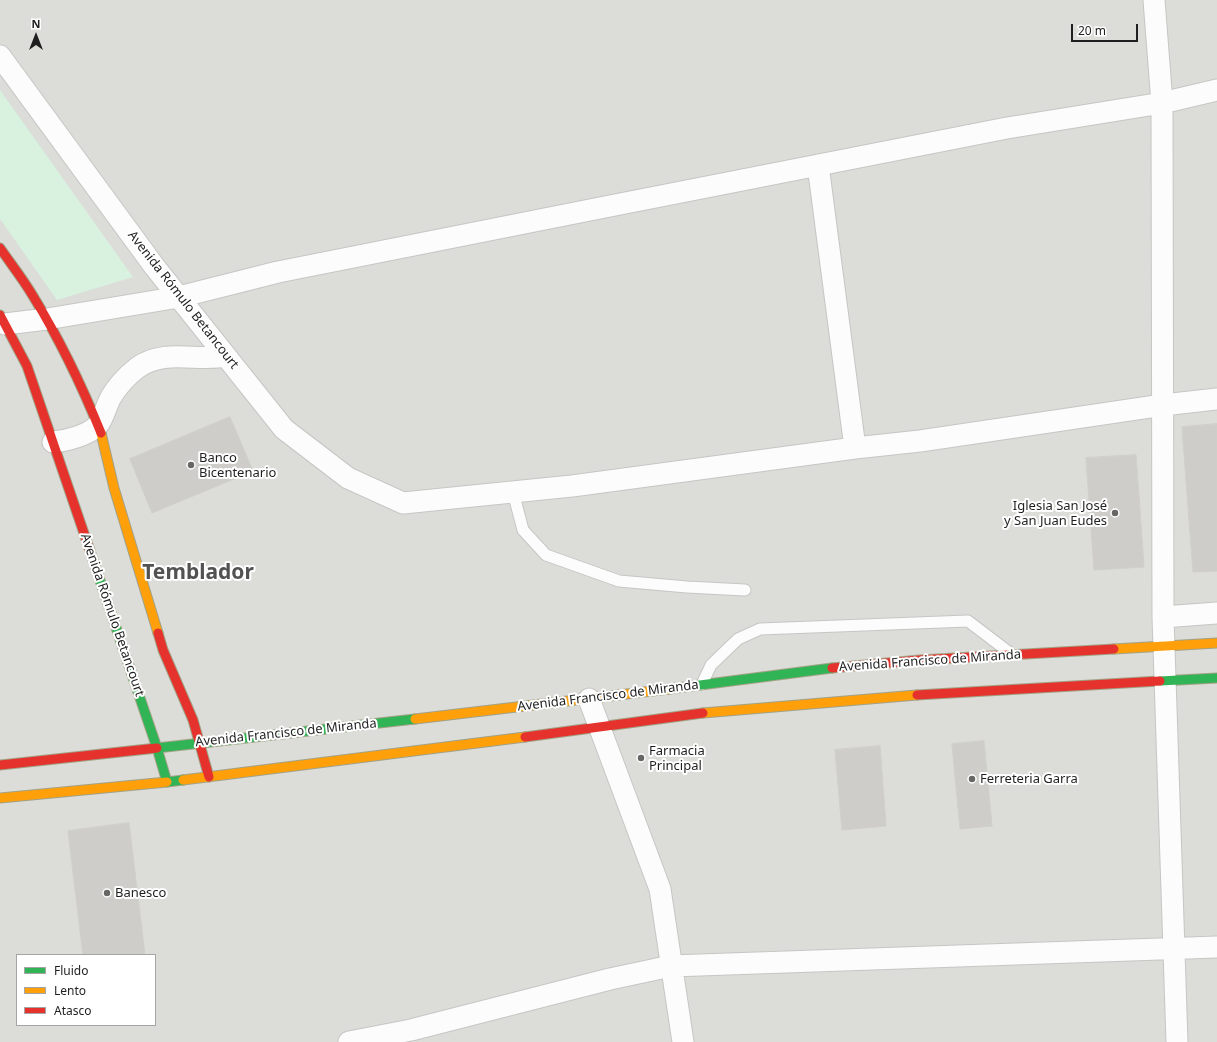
<!DOCTYPE html>
<meta charset="utf-8">
<style>
body{margin:0}
#map{position:relative;width:1217px;height:1042px;overflow:hidden;background:#edede8;font-family:"Noto Sans",sans-serif}
canvas{display:block}
.legend{position:absolute;left:16px;top:954px;width:140px;height:72px;box-sizing:border-box;background:#fff;border:1px solid #a5a5a5;margin:0;padding:5px 7px;list-style:none;font-size:12px;color:#1f1f1f}
.legend li{display:flex;align-items:center;gap:8px;height:20px}
.legend b{width:20px;border:1px solid #a5a5a5}
.north{position:absolute;left:16px;top:16px;width:40px;height:40px;-webkit-text-stroke:3px #fff;paint-order:stroke;rotate:0deg;font-size:11px;font-weight:700;line-height:16px;text-align:center;color:#1f1f1f}
.north::after{content:'';display:block;margin:auto;width:14px;height:18px;background:#1f1f1f;clip-path:polygon(50% 0,100% 100%,50% 72%,0 100%)}
.scale{position:absolute;left:1071px;top:24px;width:67px;height:18px;box-sizing:border-box;border:2px solid #1f1f1f;border-top:0;padding-left:5px;font-size:12px;line-height:14px;white-space:nowrap;color:#1f1f1f;-webkit-text-stroke:3px #fff;paint-order:stroke}
</style>
<div id="map">
<canvas width="1217" height="1042"></canvas>
<ul class="legend">
<li><b style="height:5px;background:#30b455"></b>Fluido</li>
<li><b style="height:5px;background:#ff9f0a"></b>Lento</li>
<li><b style="height:5px;background:#e5322d"></b>Atasco</li>
</ul>
<div class="north">N</div>
<div class="scale">20 m</div>
</div>
<script>
const context = document.querySelector('canvas').getContext('2d');
context.lineJoin = 'round';
function fill(path, color) {
  context.fillStyle = color;
  context.fill(path, 'evenodd');
}
function stroke(path, color, width, dash) {
  context.strokeStyle = color;
  context.lineWidth = width;
  context.lineCap = dash ? 'butt' : 'round';
  context.setLineDash(dash || []);
  context.stroke(path);
}
function drawText(font, color, halo, rows, align = 'center') {
  context.font = font + ' "Noto Sans",sans-serif';
  context.lineWidth = 4;
  context.setLineDash([]);
  context.textBaseline = 'middle';
  context.strokeStyle = halo;
  context.fillStyle = color;
  for (const [text, x, y, turn = 0] of rows) {
    context.save();
    context.translate(x, y);
    context.rotate((+turn || 0) * Math.PI / 180);
    context.textAlign = isNaN(turn) ? turn : align;
    if (halo) context.strokeText(text, 0, 0);
    context.fillText(text, 0, 0);
    context.restore();
  }
}
fill(new Path2D(`
 M0 0H1217V1042H0ZM17 955H155V1025H17Z`), '#dcdcd9');
fill(new Path2D(`
 M0 90 133 277 57 300 0 219Z`), '#d8f2df');
const building = new Path2D(`
 M230 417 253 471 152 513 130 459Z
 M1217 424V571L1193 572 1182 427Z
 M1136 455 1144 567 1094 570 1086 458Z
 M984 741 992 826 960 829 952 744Z
 M880 746 886 826 842 830 835 750Z
 M129 823 145 955H83L68 831Z`);
fill(building, '#cecdc9');
stroke(building, '#d0cfc9', 1);
const lane = new Path2D(`
 M513 492 523 530 546 555 619 581 687 587 745 590
 M702 684 711 665 738 639 760 629 968 621 1010 653`);
const street = new Path2D(`
 M1154 0 1162 103 1163 617 1177 1042
 M0 56 154 266 284 429 348 478 403 503 572 486 855 448 920 441 1163 405 1217 399
 M818 165 855 448
 M5 324 47 319 179 297 278 272 610 206 1007 128 1162 103 1217 90
 M53 442C66 441 89 435 98 425 104 417 106 406 111 397 117 387 128 375 137 368 164 348 197 362 226 356
 M1163 617 1217 613
 M589 699 660 889 683 1042
 M349 1042 411 1030 610 979 671 966 1217 947`);
const fast = new Path2D(`
 M90 551 157 748 167 782 183 780
 M1160 681 1217 678
 M669 689 832 668
 M157 748 415 719`);
const slow = new Path2D(`
 M101 433 114 488 158 633
 M1114 649 1217 643
 M703 713 917 695
 M415 719 669 689
 M183 780 525 737
 M0 798 167 782`);
const jam = new Path2D(`
 M0 248C11 264 23 279 33 296 60 340 82 386 101 433
 M0 315 27 366 90 551
 M158 633 163 650 193 720 209 777
 M832 668 920 660 1114 649
 M917 695 1160 681
 M525 737 703 713
 M0 765 157 748`);
stroke(lane, '#c6c6c4', 13);
stroke(street, '#c6c6c4', 23);
stroke(fast, '#a2a286', 11);
stroke(slow, '#a2a286', 11);
stroke(jam, '#a2a286', 11);
stroke(lane, '#fcfcfc', 11);
stroke(street, '#fcfcfc', 21);
stroke(fast, '#30b455', 9);
stroke(slow, '#ff9f0a', 9);
stroke(jam, '#e5322d', 9);
for (const [x, y, r, color] of [
 [191,465,4,"#676765"],
 [1115,513,4,"#676765"],
 [641,758,4,"#676765"],
 [972,779,4,"#676765"],
 [107,893,4,"#676765"]
]) {
  const dot = new Path2D();
  dot.arc(x, y, r, 0, 2 * Math.PI);
  context.fillStyle = color;
  context.fill(dot);
  stroke(dot, '#fff', 1.5);
}
drawText('13px', '#1f1f1f', '#fff', [
 ["Avenida Rómulo Betancourt",183,300,52],
 ["Avenida Rómulo Betancourt",112,615,71],
 ["Avenida Francisco de Miranda",930,661,-4],
 ["Avenida Francisco de Miranda",608,696,-7],
 ["Avenida Francisco de Miranda",286,733,-6]
]);
drawText('13px', '#1f1f1f', '#fff', [
 ["Banco",199,458],
 ["Bicentenario",199,473],
 ["Iglesia San José",1107,506,"right"],
 ["y San Juan Eudes",1107,521,"right"],
 ["Farmacia",649,751],
 ["Principal",649,766],
 ["Ferreteria Garra",980,779],
 ["Banesco",115,893]
], 'left');
drawText('bold 21px', '#525252', '#fff', [
 ["Temblador",198,573]
]);
</script>
